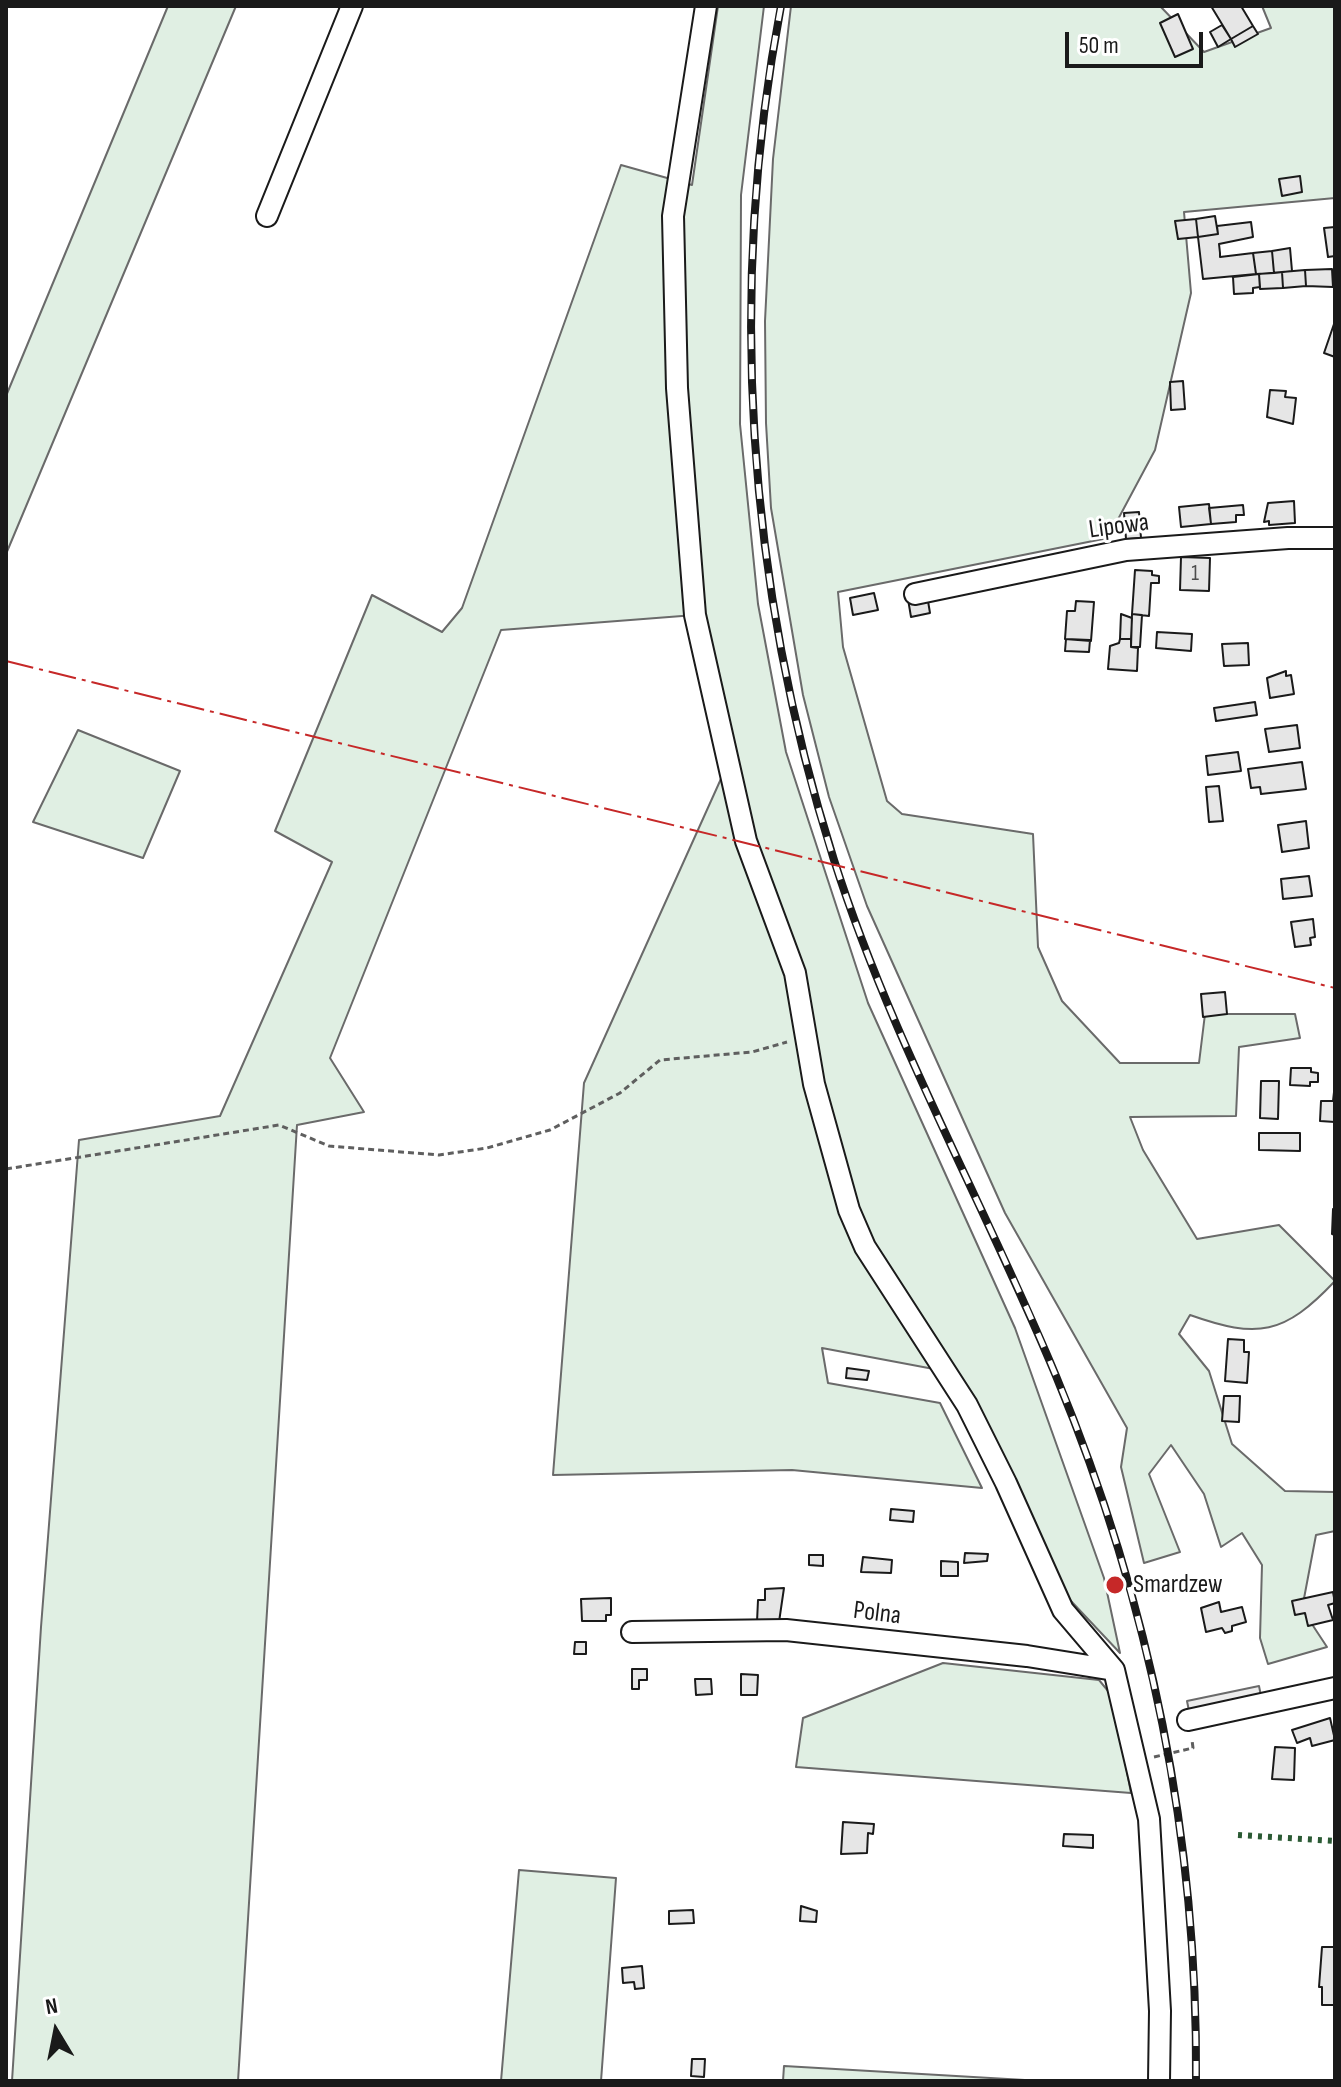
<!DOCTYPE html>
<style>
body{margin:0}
#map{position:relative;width:1341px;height:2087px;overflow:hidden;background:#fff;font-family:"Sofia Sans Condensed",sans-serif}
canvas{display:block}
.frame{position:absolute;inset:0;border:8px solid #1a1a1a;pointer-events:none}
.north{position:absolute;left:16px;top:1991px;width:80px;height:80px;-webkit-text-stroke:6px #fff;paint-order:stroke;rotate:350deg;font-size:22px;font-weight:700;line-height:32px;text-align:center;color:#1a1a1a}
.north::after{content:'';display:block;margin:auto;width:28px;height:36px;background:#1a1a1a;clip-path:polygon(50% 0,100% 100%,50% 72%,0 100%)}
.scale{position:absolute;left:1065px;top:32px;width:138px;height:36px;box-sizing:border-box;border:4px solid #1a1a1a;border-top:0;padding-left:10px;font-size:24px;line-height:28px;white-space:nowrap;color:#1a1a1a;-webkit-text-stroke:6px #fff;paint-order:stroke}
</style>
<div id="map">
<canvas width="1341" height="2087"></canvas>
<div class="frame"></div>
<div class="north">N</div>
<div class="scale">50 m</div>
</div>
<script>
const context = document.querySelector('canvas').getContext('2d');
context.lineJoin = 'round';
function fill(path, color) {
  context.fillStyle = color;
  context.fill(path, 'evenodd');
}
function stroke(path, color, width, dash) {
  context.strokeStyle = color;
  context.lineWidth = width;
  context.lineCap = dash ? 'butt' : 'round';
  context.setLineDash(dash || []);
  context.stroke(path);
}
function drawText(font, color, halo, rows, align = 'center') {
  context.font = font + ' "Sofia Sans Condensed",sans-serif';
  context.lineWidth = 6;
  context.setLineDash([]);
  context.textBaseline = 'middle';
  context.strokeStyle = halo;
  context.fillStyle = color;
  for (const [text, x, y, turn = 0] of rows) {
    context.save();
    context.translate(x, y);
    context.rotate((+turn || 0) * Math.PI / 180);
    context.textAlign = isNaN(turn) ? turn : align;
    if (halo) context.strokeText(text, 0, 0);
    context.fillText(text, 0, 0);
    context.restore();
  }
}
const green = new Path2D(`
 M168 6H236L6 554V396Z
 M718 6H764L741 195 740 424 758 604 786 752 868 1003 1015 1328 1104 1578 1120 1653 1070 1600 955 1373 822 1348 828 1383 940 1403 982 1488 792 1470 553 1475 584 1083 729 761 695 615 501 630 330 1058 364 1112 297 1125 238 2081H12L41 1627 79 1140 220 1116 332 862 275 831 372 595 442 632 462 608 621 165 692 185Z
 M791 6H1160L1204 52 1271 28 1262 6H1335V198L1184 212 1191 293 1155 450 1108 538 838 592 843 647 887 801 902 814 1033 834 1038 947 1062 1001 1120 1063H1199L1205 1014H1295L1300 1038 1239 1047 1236 1116 1130 1117 1143 1150 1197 1239 1279 1225 1335 1281C1284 1335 1258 1339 1190 1315L1179 1334 1209 1371 1232 1444 1285 1491 1335 1492V1531L1316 1535 1302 1609 1327 1647 1268 1664 1260 1638 1262 1565 1242 1533 1221 1547 1204 1494 1171 1445 1149 1474 1180 1552 1144 1563 1121 1467 1127 1428 1005 1213 867 906 829 797 803 695 771 508 766 423 765 321 773 159Z
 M78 730 180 771 143 858 33 822Z
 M943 1663 1099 1680 1113 1697 1131 1793 796 1767 803 1718Z
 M519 1870 616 1878 601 2081H501Z
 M784 2066 1042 2081H783Z`);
fill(green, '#e0efe3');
stroke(green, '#6a6a6a', 2);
const parking = new Path2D(`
 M1259 1686 1262 1701 1190 1716 1187 1701Z`);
fill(parking, '#ededed');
stroke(parking, '#6a6a6a', 2);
const building = new Path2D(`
 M1211 6H1241L1253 26 1231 39Z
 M1178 14 1193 49 1175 57 1160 23Z
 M1222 25 1231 39 1218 47 1210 32Z
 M1253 26 1258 34 1235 47 1231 39Z
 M1300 176 1302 192 1282 196 1279 179Z
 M1215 216 1218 234 1198 237 1196 219Z
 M1196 219 1198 237 1178 239 1175 221Z
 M1251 222 1253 237 1219 244 1220 253V257L1253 253 1256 274 1203 279 1198 237 1218 234 1217 226Z
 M1335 227V256L1328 257 1324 228Z
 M1290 248 1292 271 1274 273 1272 251Z
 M1272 251 1274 273 1256 274 1253 253Z
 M1332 269 1333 287 1306 286 1305 270Z
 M1305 270 1306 286 1283 288 1282 272Z
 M1282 272 1283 288 1260 289 1259 274Z
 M1259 274 1260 287 1253 288V293L1234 294 1233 277Z
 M1334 324 1335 325V357L1324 353Z
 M1183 381 1185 409 1171 410 1170 382Z
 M1270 390 1286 391 1285 397 1296 398 1293 424 1267 417Z
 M1294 501 1295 523 1269 525V521L1264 522 1268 503Z
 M1209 504 1211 524 1181 527 1179 507Z
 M1243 505 1244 515H1236V522L1211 524 1209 508Z
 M1139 512 1141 538 1126 539 1124 513Z
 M1181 557 1210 558 1209 591 1180 590Z
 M1135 570 1152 571V575L1159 576V583H1151L1149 616 1132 614Z
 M874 593 878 610 853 615 850 598Z
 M927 595 930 613 911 617 908 599Z
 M1076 601 1094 602 1091 641 1065 639 1067 611H1075Z
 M1121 614 1132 618 1131 639H1120Z
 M1132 614 1142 615 1140 647H1131Z
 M1157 632 1192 634 1191 651 1156 648Z
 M1066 639 1090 640 1089 652 1065 651Z
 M1120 639H1131V647L1138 648 1137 671 1108 669 1110 646 1119 643Z
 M1248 643 1249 665 1224 666 1222 644Z
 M1286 671V676L1291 675 1294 694 1270 698 1267 678Z
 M1255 702 1257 715 1216 721 1214 708Z
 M1297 725 1300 748 1269 752 1265 729Z
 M1238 752 1241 771 1208 775 1206 756Z
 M1302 762 1306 789 1261 794 1260 787 1251 788 1248 769Z
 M1219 786 1223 821 1209 822 1206 787Z
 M1306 821 1309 848 1282 852 1278 825Z
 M1309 876 1312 896 1283 899 1281 879Z
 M1313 919 1315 937 1310 938 1311 945 1295 947 1291 922Z
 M1225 992 1227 1014 1203 1017 1201 994Z
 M1291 1068H1311V1072L1318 1073V1082H1310V1086L1290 1085Z
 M1261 1081H1279L1278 1119 1260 1118Z
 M1334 1092 1335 1122 1320 1121 1321 1101H1333Z
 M1259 1133H1300V1151L1259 1150Z
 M1333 1209 1335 1210V1235L1332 1234Z
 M1228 1339 1244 1340V1352H1249L1247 1383 1225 1381Z
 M847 1368 869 1371 867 1380 846 1378Z
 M1224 1396H1240L1239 1422 1222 1421Z
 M891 1509 914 1511 913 1522 890 1520Z
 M965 1553 988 1554 987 1561 964 1563Z
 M809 1555H823V1566L809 1565Z
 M863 1557 892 1560 891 1573 861 1572Z
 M941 1561 958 1562V1576H941Z
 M784 1588 779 1622H757L758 1600H765V1589Z
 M1333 1592 1335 1603 1328 1605 1333 1620 1308 1626 1305 1613 1295 1615 1292 1601Z
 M611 1598V1615H606V1621H582L581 1599Z
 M1219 1602 1221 1612 1242 1607 1246 1622 1232 1626V1631L1225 1633 1222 1628 1206 1632 1201 1608Z
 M575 1642H586V1654H574Z
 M632 1669H647V1680H639V1689H632Z
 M741 1674 758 1675 757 1695H741Z
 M695 1679H711L712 1694 696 1695Z
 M1330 1718 1335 1740 1312 1746 1310 1738 1297 1743 1292 1730Z
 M1275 1747 1295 1748 1294 1780 1272 1779Z
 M843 1822 874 1824 873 1834 868 1833 867 1853 841 1854Z
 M1064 1834 1093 1835V1848L1063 1846Z
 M801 1906 817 1911 816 1922 800 1921Z
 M693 1910 694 1923 669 1924V1911Z
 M1322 1947H1335V2005H1322V1987H1319Z
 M642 1966 644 1988 635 1989 634 1982 623 1983 622 1968Z
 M692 2059H705L704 2077 691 2076Z`);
fill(building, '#e6e6e6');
stroke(building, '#1a1a1a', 2);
const minor = new Path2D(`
 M706 6 673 216 677 388 695 615 746 841 795 973 814 1084 849 1210 865 1247 967 1405 1006 1483 1063 1610 1114 1670 1149 1819 1160 2011 1159 2081
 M267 216 352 6
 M915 594 1126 550 1288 538H1335
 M632 1632 786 1630 1027 1656 1114 1670
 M1188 1720 1335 1688`);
stroke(minor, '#1a1a1a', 24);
stroke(new Path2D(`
 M6 1169 279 1125 329 1146 439 1155 487 1148 550 1130 620 1093 660 1060 752 1052 787 1042
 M1154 1757 1193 1748 1192 1740`), '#5f5f5f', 3, [6, 4]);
stroke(minor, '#fff', 20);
const rail = new Path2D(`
 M781 6C727 289 747 586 834 860 891 1039 984 1203 1056 1376 1149 1600 1198 1838 1196 2081`);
stroke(rail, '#1a1a1a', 8);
stroke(rail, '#fff', 5, [15]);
stroke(new Path2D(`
 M1238 1835 1335 1841`), '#2b5a34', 6, [4, 6]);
stroke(new Path2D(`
 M6 661 1335 988`), '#c62828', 2, [28, 6, 4, 6]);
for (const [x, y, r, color] of [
 [1115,1585,10,"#c62828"]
]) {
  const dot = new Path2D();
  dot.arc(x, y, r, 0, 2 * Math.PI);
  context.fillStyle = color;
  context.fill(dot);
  stroke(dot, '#fff', 3);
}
drawText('22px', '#4d4d4d', null, [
 ["1",1195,574]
]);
drawText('26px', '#1a1a1a', '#fff', [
 ["Lipowa",1119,527,-8],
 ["Polna",877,1614,7]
]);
drawText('26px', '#1a1a1a', '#fff', [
 ["Smardzew",1133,1585]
], 'left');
</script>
